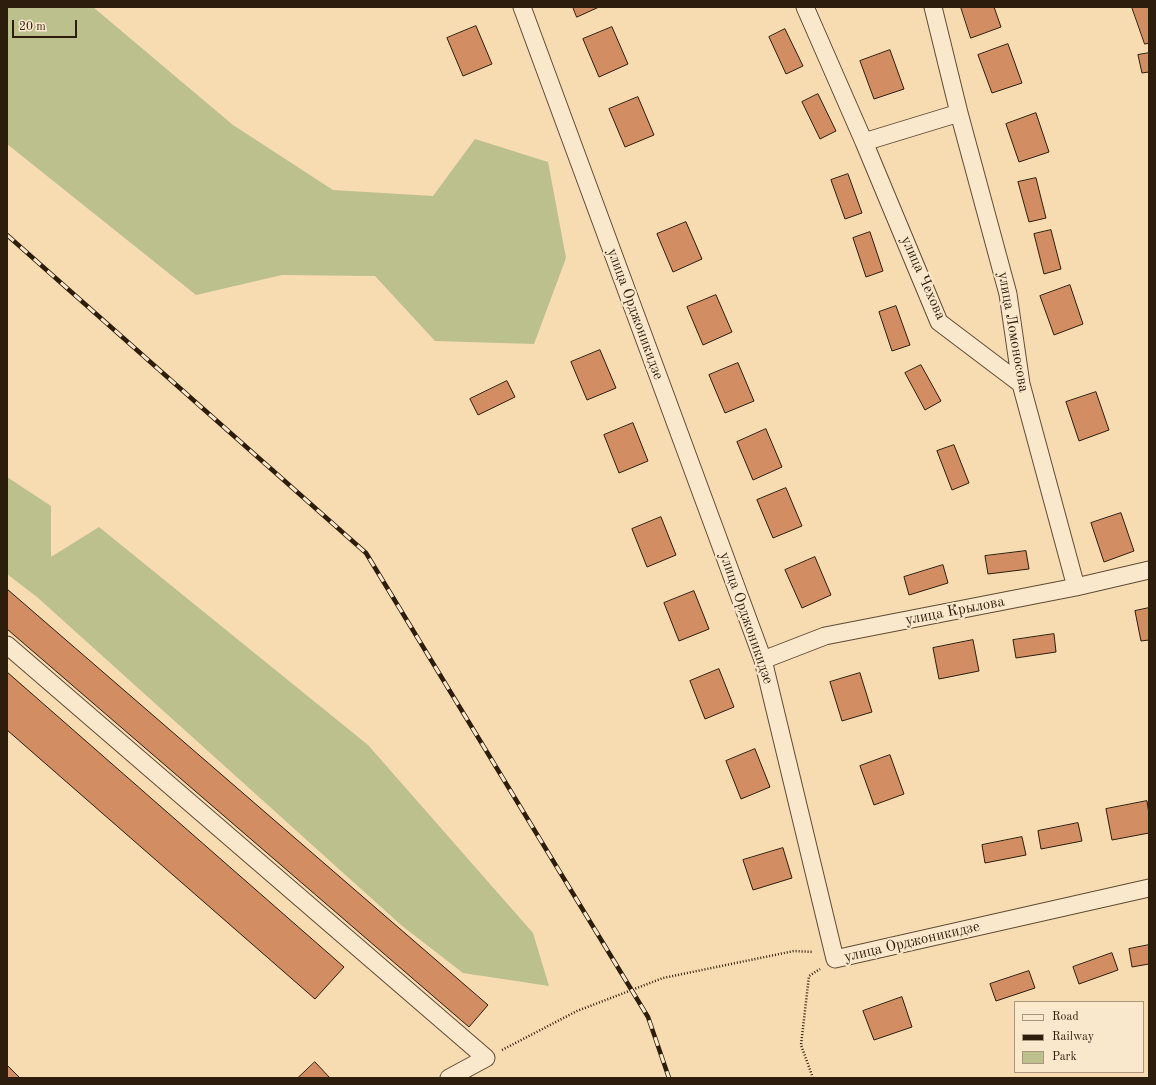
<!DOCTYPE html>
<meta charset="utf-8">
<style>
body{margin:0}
#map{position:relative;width:1156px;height:1085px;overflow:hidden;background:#f7dbb1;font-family:"Old Standard TT",serif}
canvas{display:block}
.frame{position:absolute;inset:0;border:8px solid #2c1d0c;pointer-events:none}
.legend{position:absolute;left:1014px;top:1001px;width:130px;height:72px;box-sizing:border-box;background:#fae8cc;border:1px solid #a8977f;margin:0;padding:5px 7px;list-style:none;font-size:12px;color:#2c1d0c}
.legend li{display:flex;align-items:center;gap:8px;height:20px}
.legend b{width:20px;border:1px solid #a8977f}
.scale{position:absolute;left:12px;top:20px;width:65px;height:18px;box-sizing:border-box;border:2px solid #2c1d0c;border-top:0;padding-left:5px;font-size:12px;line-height:14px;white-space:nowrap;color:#2c1d0c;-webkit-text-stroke:3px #fae8cc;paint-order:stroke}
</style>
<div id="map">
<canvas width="1156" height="1085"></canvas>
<div class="frame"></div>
<ul class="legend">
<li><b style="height:5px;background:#fae8cc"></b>Road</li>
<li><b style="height:5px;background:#2c1d0c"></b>Railway</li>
<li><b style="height:11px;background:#bbc08d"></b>Park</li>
</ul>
<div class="scale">20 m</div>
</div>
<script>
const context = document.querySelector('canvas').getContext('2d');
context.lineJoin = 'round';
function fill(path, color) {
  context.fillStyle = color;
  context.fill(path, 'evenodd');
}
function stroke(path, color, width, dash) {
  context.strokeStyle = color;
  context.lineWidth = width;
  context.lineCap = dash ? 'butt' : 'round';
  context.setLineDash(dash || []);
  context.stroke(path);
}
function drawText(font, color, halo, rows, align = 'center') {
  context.font = font + ' "Old Standard TT",serif';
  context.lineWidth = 4;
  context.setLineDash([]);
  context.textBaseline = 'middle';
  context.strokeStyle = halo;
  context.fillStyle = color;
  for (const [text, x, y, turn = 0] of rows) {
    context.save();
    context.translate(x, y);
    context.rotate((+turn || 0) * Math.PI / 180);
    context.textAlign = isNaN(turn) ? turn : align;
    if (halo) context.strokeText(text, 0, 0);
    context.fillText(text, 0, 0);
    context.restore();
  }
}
fill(new Path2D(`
 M7 7H93L233 125 333 190 433 196 475 139 548 162 566 258 534 344 435 341 375 276 282 275 196 295 7 144Z
 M7 477 51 506V557L99 527 368 745 533 933 549 986 463 973 401 925 37 597 7 574Z`), '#bbc08d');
const building = new Path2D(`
 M573 7H599L577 17Z
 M961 7H994L1001 27 971 38Z
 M1132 7H1149V43L1145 44Z
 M476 26 492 64 463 76 447 38Z
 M612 27 628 64 599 77 583 39Z
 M785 29 803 66 786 74 769 37Z
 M1008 44 1022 83 992 93 978 55Z
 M890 50 904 89 874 99 860 61Z
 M1149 53V72L1142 73 1138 55Z
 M818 94 836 131 820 139 802 102Z
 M638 97 654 135 625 147 609 109Z
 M1036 113 1049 152 1019 162 1006 124Z
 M848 174 862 213 845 219 831 180Z
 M1036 178 1046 218 1029 222 1018 182Z
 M686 222 702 259 673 272 657 234Z
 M1051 230 1061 269 1044 274 1034 234Z
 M870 232 883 271 866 277 853 238Z
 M1070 285 1083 324 1054 335 1040 296Z
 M716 295 732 332 703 345 687 307Z
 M896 306 910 345 892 351 879 312Z
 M600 350 616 388 587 400 571 362Z
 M738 363 754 401 725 413 709 375Z
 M921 365 941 401 925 410 905 373Z
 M507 381 515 397 478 415 470 399Z
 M1096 392 1109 430 1079 441 1066 402Z
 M633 423 648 461 619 473 604 435Z
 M766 429 782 467 753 480 737 442Z
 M954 445 969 483 952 490 937 451Z
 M786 488 802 526 773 538 757 500Z
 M1121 513 1134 551 1104 562 1091 523Z
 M661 517 676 555 647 567 632 529Z
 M1026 551 1029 569 988 574 985 556Z
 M815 557 831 595 802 608 785 570Z
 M943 565 948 583 909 595 904 577Z
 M7 589 488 1005 469 1027 7 629Z
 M694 591 709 629 679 641 664 603Z
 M1149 608V640L1141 641 1135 611Z
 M1054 634 1056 652 1016 658 1013 640Z
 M973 640 979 671 939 679 933 648Z
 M719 669 734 707 705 719 690 681Z
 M7 672 344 967 315 999 7 730Z
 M860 673 872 712 842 721 830 682Z
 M755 749 770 787 741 799 726 761Z
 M890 755 904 794 874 805 860 766Z
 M1147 801 1149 814V833L1112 840 1106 809Z
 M1078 823 1082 841 1041 849 1038 831Z
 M1022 837 1026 855 985 863 982 845Z
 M783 848 792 878 753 890 743 860Z
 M1149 945V964L1132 967 1129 949Z
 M1112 953 1118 970 1079 984 1073 967Z
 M1029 971 1035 988 996 1001 990 984Z
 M902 997 912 1027 874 1040 863 1011Z
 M315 1062 330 1078H298Z
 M7 1065 20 1078H7Z`);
fill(building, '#d28d63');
stroke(building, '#2c1d0c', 1);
const minor = new Path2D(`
 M522 7 763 660 835 959 1149 888
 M805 7 864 142
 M933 7 959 113 1008 294 1021 384 1076 587
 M959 113 864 142 939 322 1021 384
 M7 645 486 1058 449 1078
 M763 660 825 636 1076 587 1149 570`);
stroke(minor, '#5f4c35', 19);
stroke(new Path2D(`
 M502 1050 577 1011 663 978 794 951 813 952
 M813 1078 801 1045 809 976 820 969`), '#2c1d0c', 2.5, [1, 2]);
stroke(minor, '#fae8cc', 17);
const rail = new Path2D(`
 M7 235 366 553 648 1017 669 1078`);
stroke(rail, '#2c1d0c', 4.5);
stroke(rail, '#fae8cc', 3, [9]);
drawText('15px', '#2c1d0c', '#fae8cc', [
 ["улица Чехова",923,278,66],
 ["улица Орджоникидзе",635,314,70],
 ["улица Ломоносова",1013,332,80],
 ["улица Крылова",955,611,-11],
 ["улица Орджоникидзе",746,618,71],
 ["улица Орджоникидзе",912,942,-13]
]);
</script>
